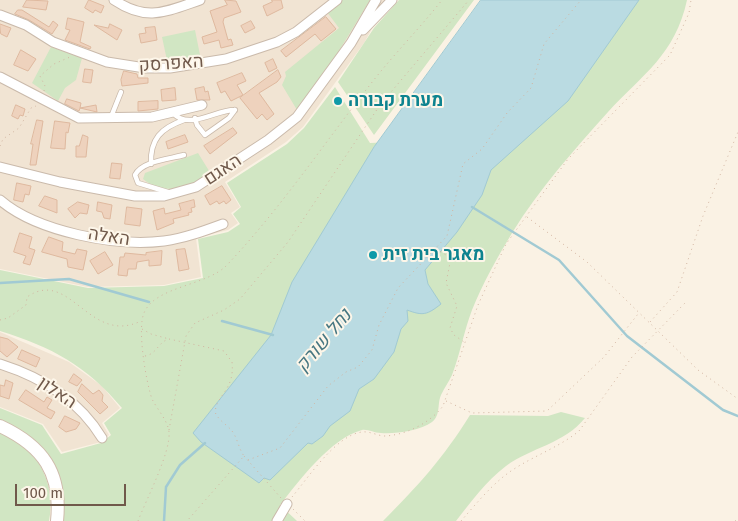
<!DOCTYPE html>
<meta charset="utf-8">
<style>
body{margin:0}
#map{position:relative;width:738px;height:521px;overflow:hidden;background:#faf2e4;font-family:"Fira Sans",sans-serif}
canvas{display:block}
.scale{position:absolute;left:15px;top:484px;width:111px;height:22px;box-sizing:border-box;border:2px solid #70594b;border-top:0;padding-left:6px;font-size:15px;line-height:18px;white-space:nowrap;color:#70594b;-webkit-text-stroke:4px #fdf6e9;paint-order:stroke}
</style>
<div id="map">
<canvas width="738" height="521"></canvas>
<div class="scale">100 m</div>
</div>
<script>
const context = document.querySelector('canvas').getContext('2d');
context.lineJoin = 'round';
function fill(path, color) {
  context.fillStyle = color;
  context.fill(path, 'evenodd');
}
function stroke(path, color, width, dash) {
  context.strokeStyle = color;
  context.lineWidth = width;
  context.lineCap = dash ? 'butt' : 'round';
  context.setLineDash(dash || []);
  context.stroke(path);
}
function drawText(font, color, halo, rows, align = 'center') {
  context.font = font + ' "Fira Sans",Heebo,sans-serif';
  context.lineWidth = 4;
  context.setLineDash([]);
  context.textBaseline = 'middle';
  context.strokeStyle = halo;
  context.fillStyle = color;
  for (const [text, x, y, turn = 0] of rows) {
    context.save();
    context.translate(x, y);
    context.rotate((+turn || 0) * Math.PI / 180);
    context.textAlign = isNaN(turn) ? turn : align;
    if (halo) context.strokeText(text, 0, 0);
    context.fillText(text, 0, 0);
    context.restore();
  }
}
fill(new Path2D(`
 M0 0H388L364 43 303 127 286 142 225 182 240 207 231 213 238 223 228 230 196 238 201 277 164 285 88 287 0 269Z
 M0 332 69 362 102 386 120 408 102 423 109 435 101 442 62 452 43 424 0 407Z`), '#f1e4d3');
fill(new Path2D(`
 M342 0H370L337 54 297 110 282 85 286 76 285 72 339 28 327 12Z
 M399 0H474L374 135 338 82 374 28Z
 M583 0H687C675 55 643 74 608 112 574 150 539 189 512 233 497 258 483 283 472 310 464 331 460 354 452 375 449 382 444 388 441 395 437 404 441 415 432 422 420 431 395 434 381 433 374 433 368 429 362 430 331 438 299 481 280 505L297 521H60C68 461 46 450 0 422V408L42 425 61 454 101 443 111 435 104 423 122 408C87 366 52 347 0 331V270L88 288 164 286 203 278 198 239 228 232 240 224 233 214 241 207 227 183 287 144 304 128 335 87 370 143 460 139Z
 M195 30 201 60 168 65 162 37Z
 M51 47 82 58 76 80 65 88 58 101 32 83Z
 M198 153 211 174C188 187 166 197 143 179L145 173Z
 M561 412 585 418C564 444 532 447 506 466 486 481 471 502 456 521H383C418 486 444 457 470 415L548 416Z
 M0 431C36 445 57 483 49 521H0Z`), '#d1e6c3');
const water = new Path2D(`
 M481 0H639L568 101 491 170 482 195 457 232 425 270 428 284 441 304C427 315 423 316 407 310L408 321 401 329 394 352 374 379 359 389 350 411 330 426 323 436 312 444 308 443 270 480 264 478 259 483 201 442 193 433 271 335 292 282 374 147Z`);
fill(water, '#badbe2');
stroke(water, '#a1cad3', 1);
stroke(new Path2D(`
 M472 207 559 260 627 336 723 410 738 416
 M0 283 69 279 149 302
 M222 321 273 335
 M164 521 166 487 180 465 205 443`), '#a1cad3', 2.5);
const building = new Path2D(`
 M27 0 48 1 46 10 23 7Z
 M89 0 104 6 101 13 95 10 93 13 85 8Z
 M225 0 236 1 241 12 224 18 223 22 228 40 231 39 233 45 221 48 219 40 204 44 202 37 217 32 210 11 227 5Z
 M272 0H281L283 8 267 16 263 6 272 2Z
 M18 10H22L49 27 53 21 58 25 52 34 29 20 15 14Z
 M326 17 336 29 321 41 315 34 286 57 281 51Z
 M68 18 84 22 80 42 91 47 90 49 65 40 70 30 66 29Z
 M251 21 255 28 245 33 241 26Z
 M0 24 11 28 7 37 1 34Z
 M110 24 122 30 117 40 94 25 108 28Z
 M155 27 157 40 141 43 139 34 146 33 145 28Z
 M21 50 36 59 28 71 14 65Z
 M273 59 277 68 269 72 265 63Z
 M85 69 93 70 91 83 83 82Z
 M278 70 281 77 277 82 259 93 274 114 267 120 262 114 257 119 240 98Z
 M124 71 137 74 138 78H148V83L122 86 121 80Z
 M242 73 246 81 237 85 243 95 231 101 225 91 221 93 217 83Z
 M204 87 205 92 208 91 210 100H197L195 89Z
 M175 88 176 100 162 101 161 90Z
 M67 99 81 103 80 108 96 105 97 112 80 108 79 111 65 104Z
 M158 101V109L138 111V102Z
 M16 105 25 109 23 116 20 115 18 119 12 116Z
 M37 120 43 121 36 165H30L33 144H31Z
 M55 121 70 123 68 133 66 132 65 149 51 148Z
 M233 128 237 133 210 154 204 146Z
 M83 135 88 137 86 157H76V146H79Z
 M185 135 188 142 168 149 166 142Z
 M112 163 122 164 120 179 110 178Z
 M17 183 31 186 29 195 25 194 23 202 14 200Z
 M222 186 231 200 226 204 224 201 219 204 217 201 210 205 205 196Z
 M45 196 57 200V213L39 206Z
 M194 200 195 207 191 208 192 212 188 213 189 215 173 219 174 223 157 230 153 211 164 208 165 214 181 210 179 204Z
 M78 202 89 205 87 214 80 213 75 218 68 209Z
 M98 202 112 205 110 219 104 218 102 212 97 211Z
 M127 207 142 209 140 226 125 224Z
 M20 233 32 237 29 248 35 250 30 265 23 263 26 256 14 252Z
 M49 237 63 242 62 251 75 254 77 249 87 251 83 270 68 267 67 259 42 252Z
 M185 249 189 269 179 271 176 250Z
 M162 251 161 265 149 266V260L137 262 136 269H128L127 276 118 275 120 257H124L125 253 146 255V253Z
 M105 252 113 265 98 274 90 261Z
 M0 337 8 339 18 347 7 357 0 351Z
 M22 350 40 358 36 367 18 359Z
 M74 374 82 380 77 386 69 382Z
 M6 380 13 383 9 399 0 396V385L4 386Z
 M82 384 93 394 99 390 103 395 102 401 108 407 100 414 78 392Z
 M26 390 44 402 47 397 52 400 47 408 55 412 51 419 19 400Z
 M65 416 80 423 76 429 66 432 59 427Z`);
fill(building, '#eed2bd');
stroke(building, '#dfb99f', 1);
const lane = new Path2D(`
 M173 113C189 131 217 109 235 110
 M111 117 121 92
 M195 118 197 125 205 135 229 118 235 110
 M151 164C150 139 161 128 184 120
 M171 193 138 183 135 175C142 161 170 159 184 155`);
const street = new Path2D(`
 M114 0C147 22 165 12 200 0
 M0 15 26 25 53 42 107 62 145 68H170L226 59 277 42 296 32 337 0
 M363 30 392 0
 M0 77 79 118 152 117 202 105
 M0 167 60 182 135 196H164L196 187 268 140 297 117 351 43 376 0
 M0 200C37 232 117 247 164 241 185 238 204 231 223 224
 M0 364C41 377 79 400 102 438
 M277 521 287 504`);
const secondary = new Path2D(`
 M0 426C43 446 62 473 57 521`);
stroke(lane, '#cabaab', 6);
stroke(street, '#cabaab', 11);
stroke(secondary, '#cfbcac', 14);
stroke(new Path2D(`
 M44 91 45 86 40 76 54 64 70 57
 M0 146 3 139 19 128 31 108 36 106
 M527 217 587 262 698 370 738 399
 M436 249 451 258 446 283 457 306 450 328 454 335 464 342
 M0 320 8 318 26 305 27 297C70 267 89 346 141 321
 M650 322 677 292 703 216 738 132
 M142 329 151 334 169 339
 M145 356C157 354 158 342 169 339L224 351 232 362C235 390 217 394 215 412 219 422 229 425 234 434 238 441 239 449 244 456L187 521
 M446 401 472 413 547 411 604 357 638 314
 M169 430 186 336 195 323 224 310 240 299 288 242 380 105 469 0
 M244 456 281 498
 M248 460 280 448 328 386 346 372 358 367 372 350 379 325 398 288 447 236 463 164 482 149 507 113 531 88 544 44 581 0
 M292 497C308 478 336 435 362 432 370 431 378 436 385 436 406 435 430 423 443 406L478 305 506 244 568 159 670 55 689 13 691 0
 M293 509 305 521
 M138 521C146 500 171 452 169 432 168 421 157 409 152 399 146 382 137 329 144 313 155 286 207 286 227 265 281 208 325 142 373 81 395 53 420 28 442 0
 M461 521C476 504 492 484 511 471 533 456 558 448 579 431L632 357 686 302
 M735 521 738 520`), '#d2b5a1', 1, [1, 4]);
stroke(lane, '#fff', 4.5);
stroke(street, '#fff', 9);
stroke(secondary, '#fff', 12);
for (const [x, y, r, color] of [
 [338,101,5,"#0f9aa8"],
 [373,255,5,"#0f9aa8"]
]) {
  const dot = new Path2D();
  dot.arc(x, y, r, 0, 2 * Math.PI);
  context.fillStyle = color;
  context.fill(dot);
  stroke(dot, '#fdf6e9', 2);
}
drawText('18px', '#70594b', '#fdf6e9', [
 ["האפרסק",171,64,-4],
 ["האגם",223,170,-33],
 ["האלה",109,237,9],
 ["האלון",57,393,34]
]);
drawText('bold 18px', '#0d838f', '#fdf6e9', [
 ["מערת קבורה",348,101],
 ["מאגר בית זית",383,255]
], 'left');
drawText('italic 19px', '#477782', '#fdf6e9', [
 ["נחל שורק",324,341,-50]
]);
</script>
